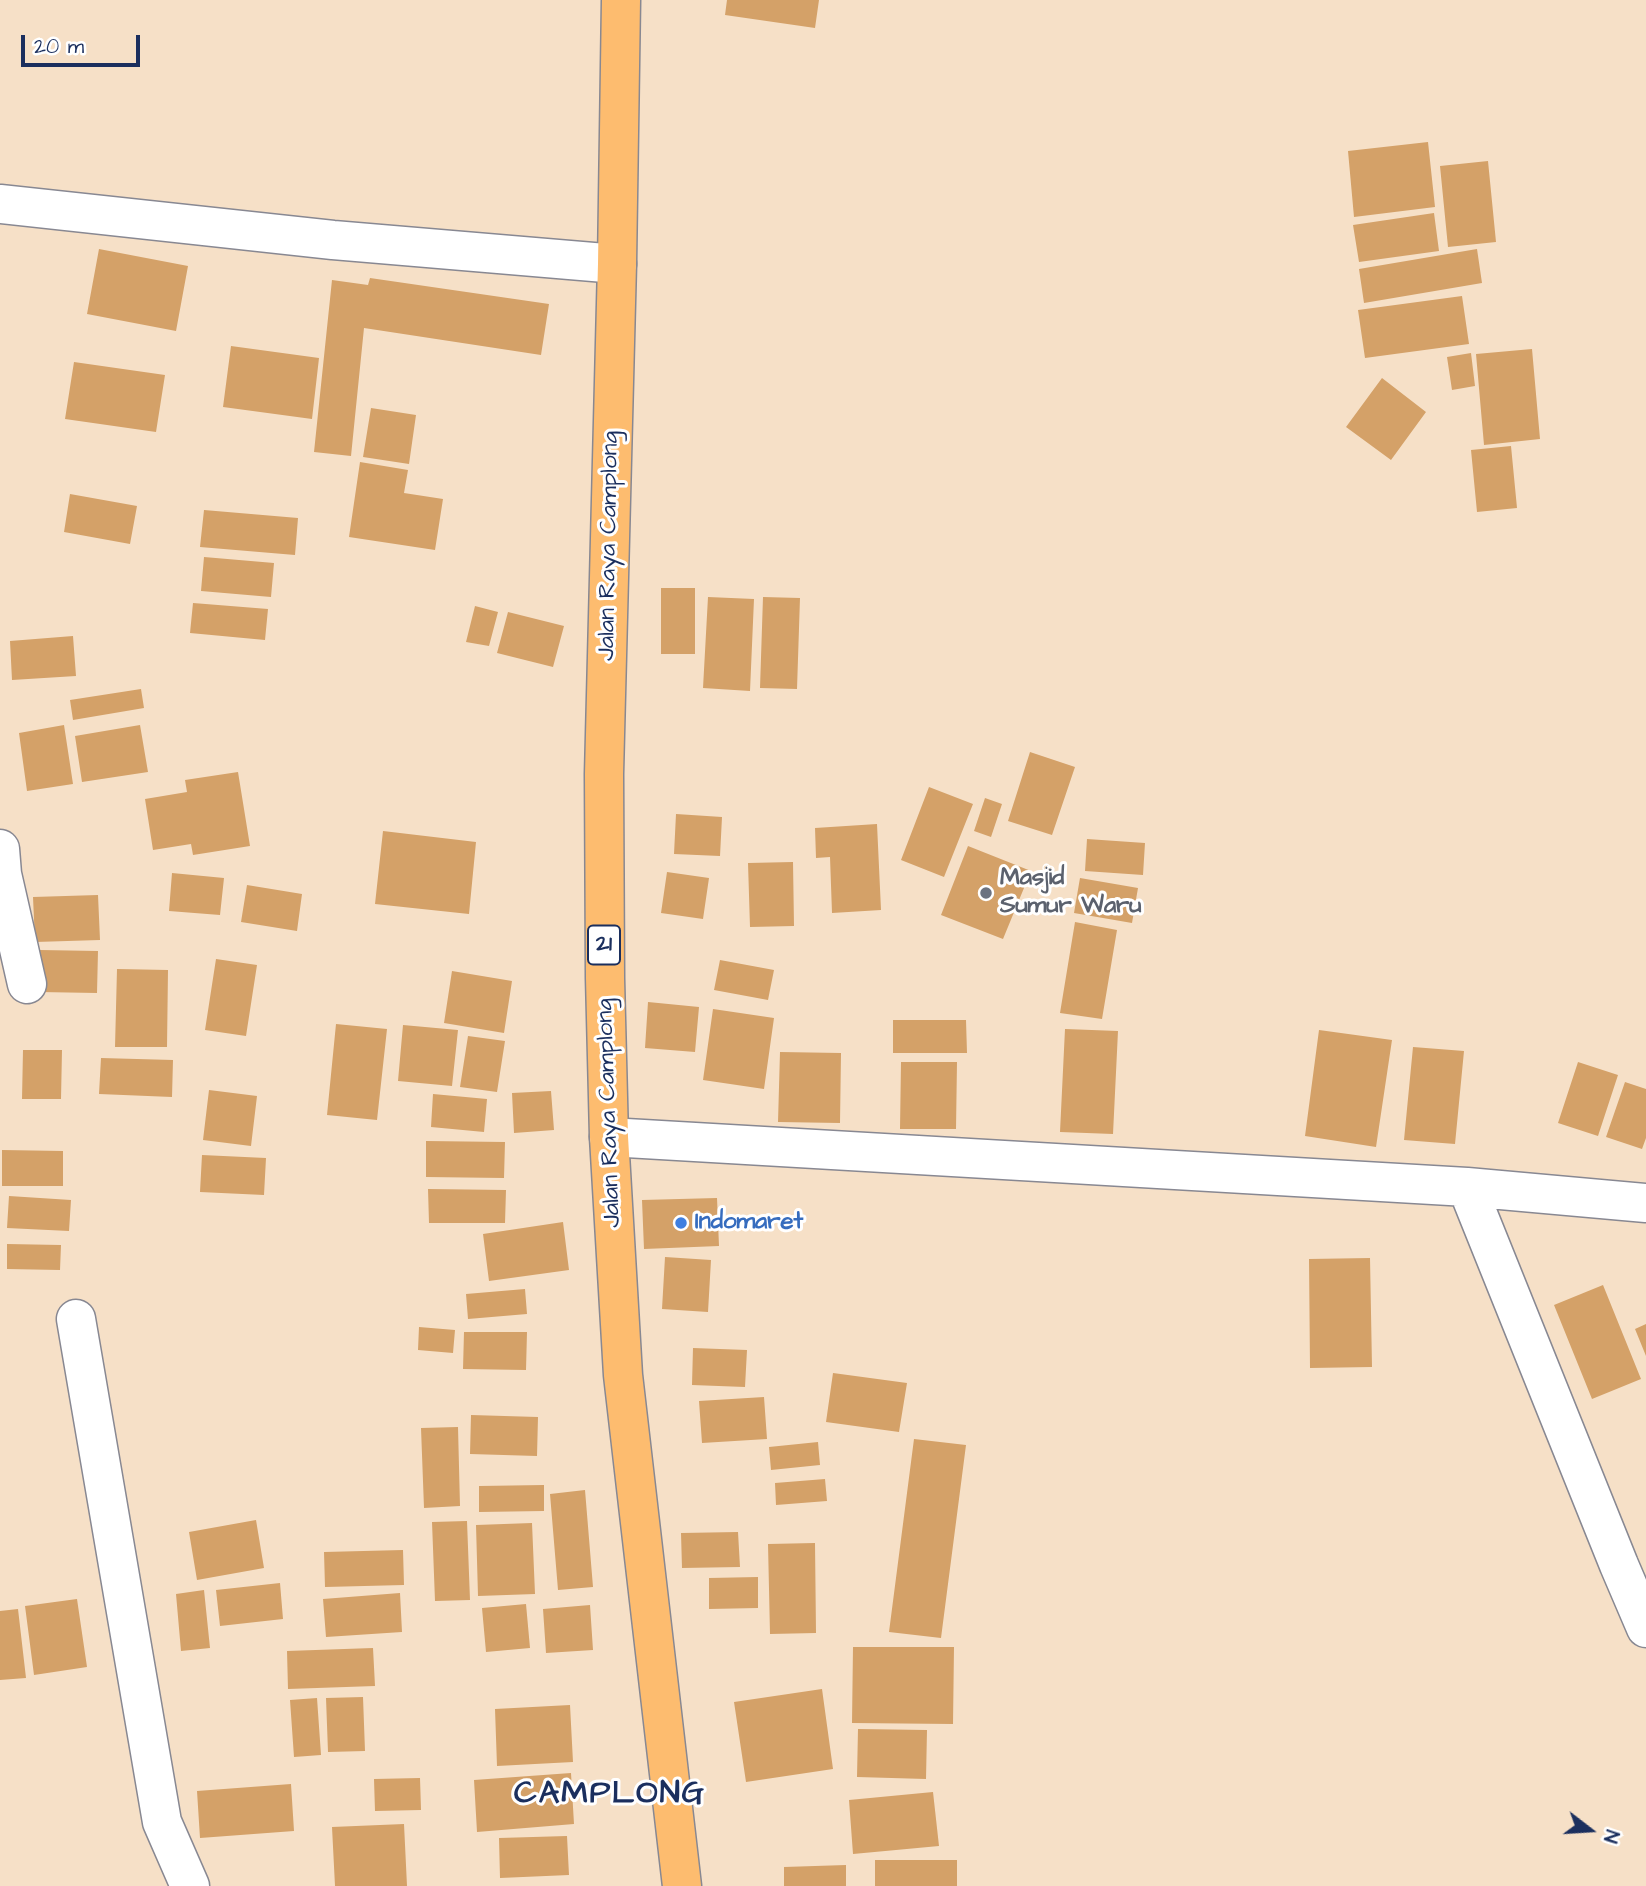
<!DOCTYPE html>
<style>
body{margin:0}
#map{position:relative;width:1646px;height:1886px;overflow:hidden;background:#f6e0c7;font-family:"Architects Daughter",sans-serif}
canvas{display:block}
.north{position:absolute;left:1555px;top:1795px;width:70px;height:70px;-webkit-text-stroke:5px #fff;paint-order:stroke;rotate:107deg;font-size:19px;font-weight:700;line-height:28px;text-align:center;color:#1b2f5e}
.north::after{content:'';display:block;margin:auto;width:24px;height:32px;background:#1b2f5e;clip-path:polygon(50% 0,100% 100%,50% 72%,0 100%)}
.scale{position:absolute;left:21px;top:35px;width:119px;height:32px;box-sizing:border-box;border:4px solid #1b2f5e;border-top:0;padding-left:9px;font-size:21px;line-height:24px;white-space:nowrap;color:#1b2f5e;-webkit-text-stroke:5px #fff;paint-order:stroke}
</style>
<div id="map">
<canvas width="1646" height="1886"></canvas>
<div class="north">N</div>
<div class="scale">20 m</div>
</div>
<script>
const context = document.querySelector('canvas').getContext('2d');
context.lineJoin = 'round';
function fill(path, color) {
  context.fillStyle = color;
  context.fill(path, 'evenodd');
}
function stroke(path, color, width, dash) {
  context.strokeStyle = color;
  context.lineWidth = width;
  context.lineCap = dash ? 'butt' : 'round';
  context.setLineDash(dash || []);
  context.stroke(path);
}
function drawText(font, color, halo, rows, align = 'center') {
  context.font = font + ' "Architects Daughter",sans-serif';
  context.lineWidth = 6;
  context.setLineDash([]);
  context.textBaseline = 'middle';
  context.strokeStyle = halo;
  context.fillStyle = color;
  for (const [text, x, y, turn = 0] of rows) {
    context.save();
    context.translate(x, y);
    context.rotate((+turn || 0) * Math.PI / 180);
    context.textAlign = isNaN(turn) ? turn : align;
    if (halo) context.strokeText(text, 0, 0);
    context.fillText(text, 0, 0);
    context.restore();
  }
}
fill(new Path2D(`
 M727 0H819L815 28 725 15Z
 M1428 142 1435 207 1354 217 1348 151Z
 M1488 161 1496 242 1448 247 1440 166Z
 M1434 213 1439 251 1359 262 1353 225Z
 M99 249 188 266 176 331 87 314Z
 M1477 249 1482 283 1364 303 1359 269Z
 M370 278 549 304 541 355 364 328 351 456 314 452 332 280 368 285Z
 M1462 296 1469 344 1365 358 1358 310Z
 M231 346 319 358 312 419 223 407Z
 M1532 349 1540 439 1484 445 1476 354Z
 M1471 353 1475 386 1452 390 1447 357Z
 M74 362 165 375 156 432 65 419Z
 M1382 378 1426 412 1391 460 1346 427Z
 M371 408 416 415 409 464 363 457Z
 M1511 446 1517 508 1477 512 1471 450Z
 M360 462 408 470 404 493 443 499 435 550 349 537Z
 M70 494 137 506 130 544 64 532Z
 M204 510 298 518 295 555 200 547Z
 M204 557 274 563 271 597 201 591Z
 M661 588H695V654H661Z
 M708 597 754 599 750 691 703 688Z
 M763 597 800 598 797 689 760 688Z
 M193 603 268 609 265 640 190 633Z
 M475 606 498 612 489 646 466 642Z
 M508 612 564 626 553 667 497 653Z
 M73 636 76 676 12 680 10 641Z
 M141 689 144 708 73 720 70 700Z
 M64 725 73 784 27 791 19 733Z
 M140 725 148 772 82 782 75 736Z
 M1030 752 1075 767 1052 835 1008 821Z
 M238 772 250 846 193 855 191 844 153 850 145 799 187 792 185 780Z
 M929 787 973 804 944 877 901 860Z
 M985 798 1002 804 991 837 974 831Z
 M676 814 722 817 720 856 674 854Z
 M877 824 881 910 832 913 830 857 816 858 815 828Z
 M383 831 476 842 469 914 375 904Z
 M1087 839 1145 843 1143 875 1085 871Z
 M968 846 1031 871 1003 939 941 915Z
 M793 862 794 926 750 927 748 863Z
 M667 872 709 878 703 919 661 913Z
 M172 873 224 878 220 915 169 911Z
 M1080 878 1138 888 1132 923 1074 913Z
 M247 885 302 894 297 931 241 922Z
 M98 895 100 940 35 942 33 897Z
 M1075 922 1117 930 1102 1019 1060 1013Z
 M40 950 98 951 97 993 39 992Z
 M216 959 257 965 246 1036 205 1030Z
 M720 960 774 970 768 1000 714 990Z
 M117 969 168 970 167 1047H115Z
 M452 971 512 981 504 1033 444 1023Z
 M648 1002 699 1007 695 1052 645 1048Z
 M713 1009 774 1018 764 1089 703 1080Z
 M893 1020H966L967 1053H893Z
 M336 1024 387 1029 377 1120 327 1115Z
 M403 1025 458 1030 452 1086 398 1081Z
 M1065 1029 1118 1031 1113 1134 1060 1132Z
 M1319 1030 1392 1040 1376 1147 1305 1136Z
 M468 1036 505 1041 497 1092 460 1087Z
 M1413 1047 1464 1051 1455 1144 1404 1140Z
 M23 1050H62L61 1099H22Z
 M780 1052 841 1053 840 1123 778 1122Z
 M101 1058 173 1060 172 1097 99 1094Z
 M901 1062H957L956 1129H900Z
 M1578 1062 1618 1075 1598 1136 1558 1123Z
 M1625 1082 1646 1089V1138L1642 1149 1606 1137Z
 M209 1090 257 1096 251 1146 203 1140Z
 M551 1091 554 1130 514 1133 512 1093Z
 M433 1094 487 1099 484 1132 431 1127Z
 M426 1141 505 1142 504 1178 426 1177Z
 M2 1150 63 1151V1186H2Z
 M202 1155 266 1158 264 1195 200 1192Z
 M428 1189 506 1190 505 1223H429Z
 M9 1196 71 1200 69 1231 7 1228Z
 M717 1198 719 1246 644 1249 642 1200Z
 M563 1222 569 1270 489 1281 483 1234Z
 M7 1244 61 1245 60 1270 7 1269Z
 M665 1257 711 1260 708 1312 662 1309Z
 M1370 1258 1372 1367 1310 1368 1309 1259Z
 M1603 1285 1641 1379 1592 1399 1554 1305Z
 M525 1289 527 1314 468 1319 466 1294Z
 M1646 1324V1356L1635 1329Z
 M419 1327 455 1330 453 1353 418 1350Z
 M464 1332H527L526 1370 463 1369Z
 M693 1348 747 1350 745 1387 692 1385Z
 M833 1373 907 1383 899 1432 826 1422Z
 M764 1397 767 1439 702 1443 699 1401Z
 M471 1415 538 1417 537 1456 470 1454Z
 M458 1427 460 1506 424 1508 421 1428Z
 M914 1439 966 1445 941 1638 889 1632Z
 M818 1442 820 1465 771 1470 769 1447Z
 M825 1479 827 1501 776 1505 775 1483Z
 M544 1485V1511L479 1512V1486Z
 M585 1490 593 1587 558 1590 550 1494Z
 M256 1520 264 1568 197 1580 189 1532Z
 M467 1521 470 1600 435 1601 432 1522Z
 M532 1523 535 1594 478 1596 476 1525Z
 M738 1532 740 1567 682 1568 681 1533Z
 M815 1543 816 1633 770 1634 768 1544Z
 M403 1550 404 1585 325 1587 324 1552Z
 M758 1577V1608L709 1609V1578Z
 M280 1583 283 1619 220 1626 216 1590Z
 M204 1590 210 1648 181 1651 176 1594Z
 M400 1593 402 1632 326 1637 323 1599Z
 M77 1599 87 1667 34 1675 25 1606Z
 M526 1604 530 1648 486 1652 482 1608Z
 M590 1605 593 1650 546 1653 543 1609Z
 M18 1609 26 1678 0 1680V1611Z
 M853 1647H954L953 1724 852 1723Z
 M373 1648 375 1686 288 1689 287 1651Z
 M822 1689 833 1769 746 1782 734 1702Z
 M363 1697 365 1751 328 1752 326 1698Z
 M317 1698 321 1755 294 1757 290 1700Z
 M570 1705 573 1762 497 1766 495 1709Z
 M858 1729 927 1730 926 1779 857 1777Z
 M571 1773 574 1824 477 1832 474 1780Z
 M420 1778 421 1810 375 1811 374 1779Z
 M291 1784 294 1831 200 1838 197 1791Z
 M933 1792 939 1846 853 1854 849 1800Z
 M404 1824 407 1886H335L332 1827Z
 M567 1836 569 1875 500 1878 499 1838Z
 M875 1860H957V1886H875Z
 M846 1865V1886H784V1867Z`), '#d4a168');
const minor = new Path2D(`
 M0 204 333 240 617 264
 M0 849 2 874 27 984
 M609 1137 1467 1187 1646 1203
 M1467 1187 1619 1565 1646 1628
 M76 1319 162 1822 190 1886`);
const highway = new Path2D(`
 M621 0 617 264 604 774 605 978 609 1137 623 1375 682 1886`);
stroke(minor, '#888892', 41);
stroke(highway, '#888892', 41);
stroke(minor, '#fff', 38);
stroke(highway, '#fdbc6f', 38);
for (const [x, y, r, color] of [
 [986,893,7,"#6b7280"],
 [681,1223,7,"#3f7fe0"]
]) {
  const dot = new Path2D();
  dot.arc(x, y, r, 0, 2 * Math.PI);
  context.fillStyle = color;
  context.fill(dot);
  stroke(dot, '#fff', 2.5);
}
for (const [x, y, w] of [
 [604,945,32]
]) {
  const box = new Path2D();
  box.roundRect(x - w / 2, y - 19.5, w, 39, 5);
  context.fillStyle = '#fff';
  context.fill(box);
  stroke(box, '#1b2f5e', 2);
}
drawText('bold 23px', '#1b2f5e', null, [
 ["21",604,945]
]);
drawText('24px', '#1b2f5e', '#fff', [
 ["Jalan Raya Camplong",610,546,-89],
 ["Jalan Raya Camplong",610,1113,-92]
]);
drawText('bold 24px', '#5b616d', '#fff', [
 ["Masjid",1000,879],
 ["Sumur Waru",1000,907]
], 'left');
drawText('bold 24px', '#366cbe', '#fff', [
 ["Indomaret",695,1223]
], 'left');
context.letterSpacing = '2px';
drawText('bold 32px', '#1b2f5e', '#fff', [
 ["CAMPLONG",610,1795]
]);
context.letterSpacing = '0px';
</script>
